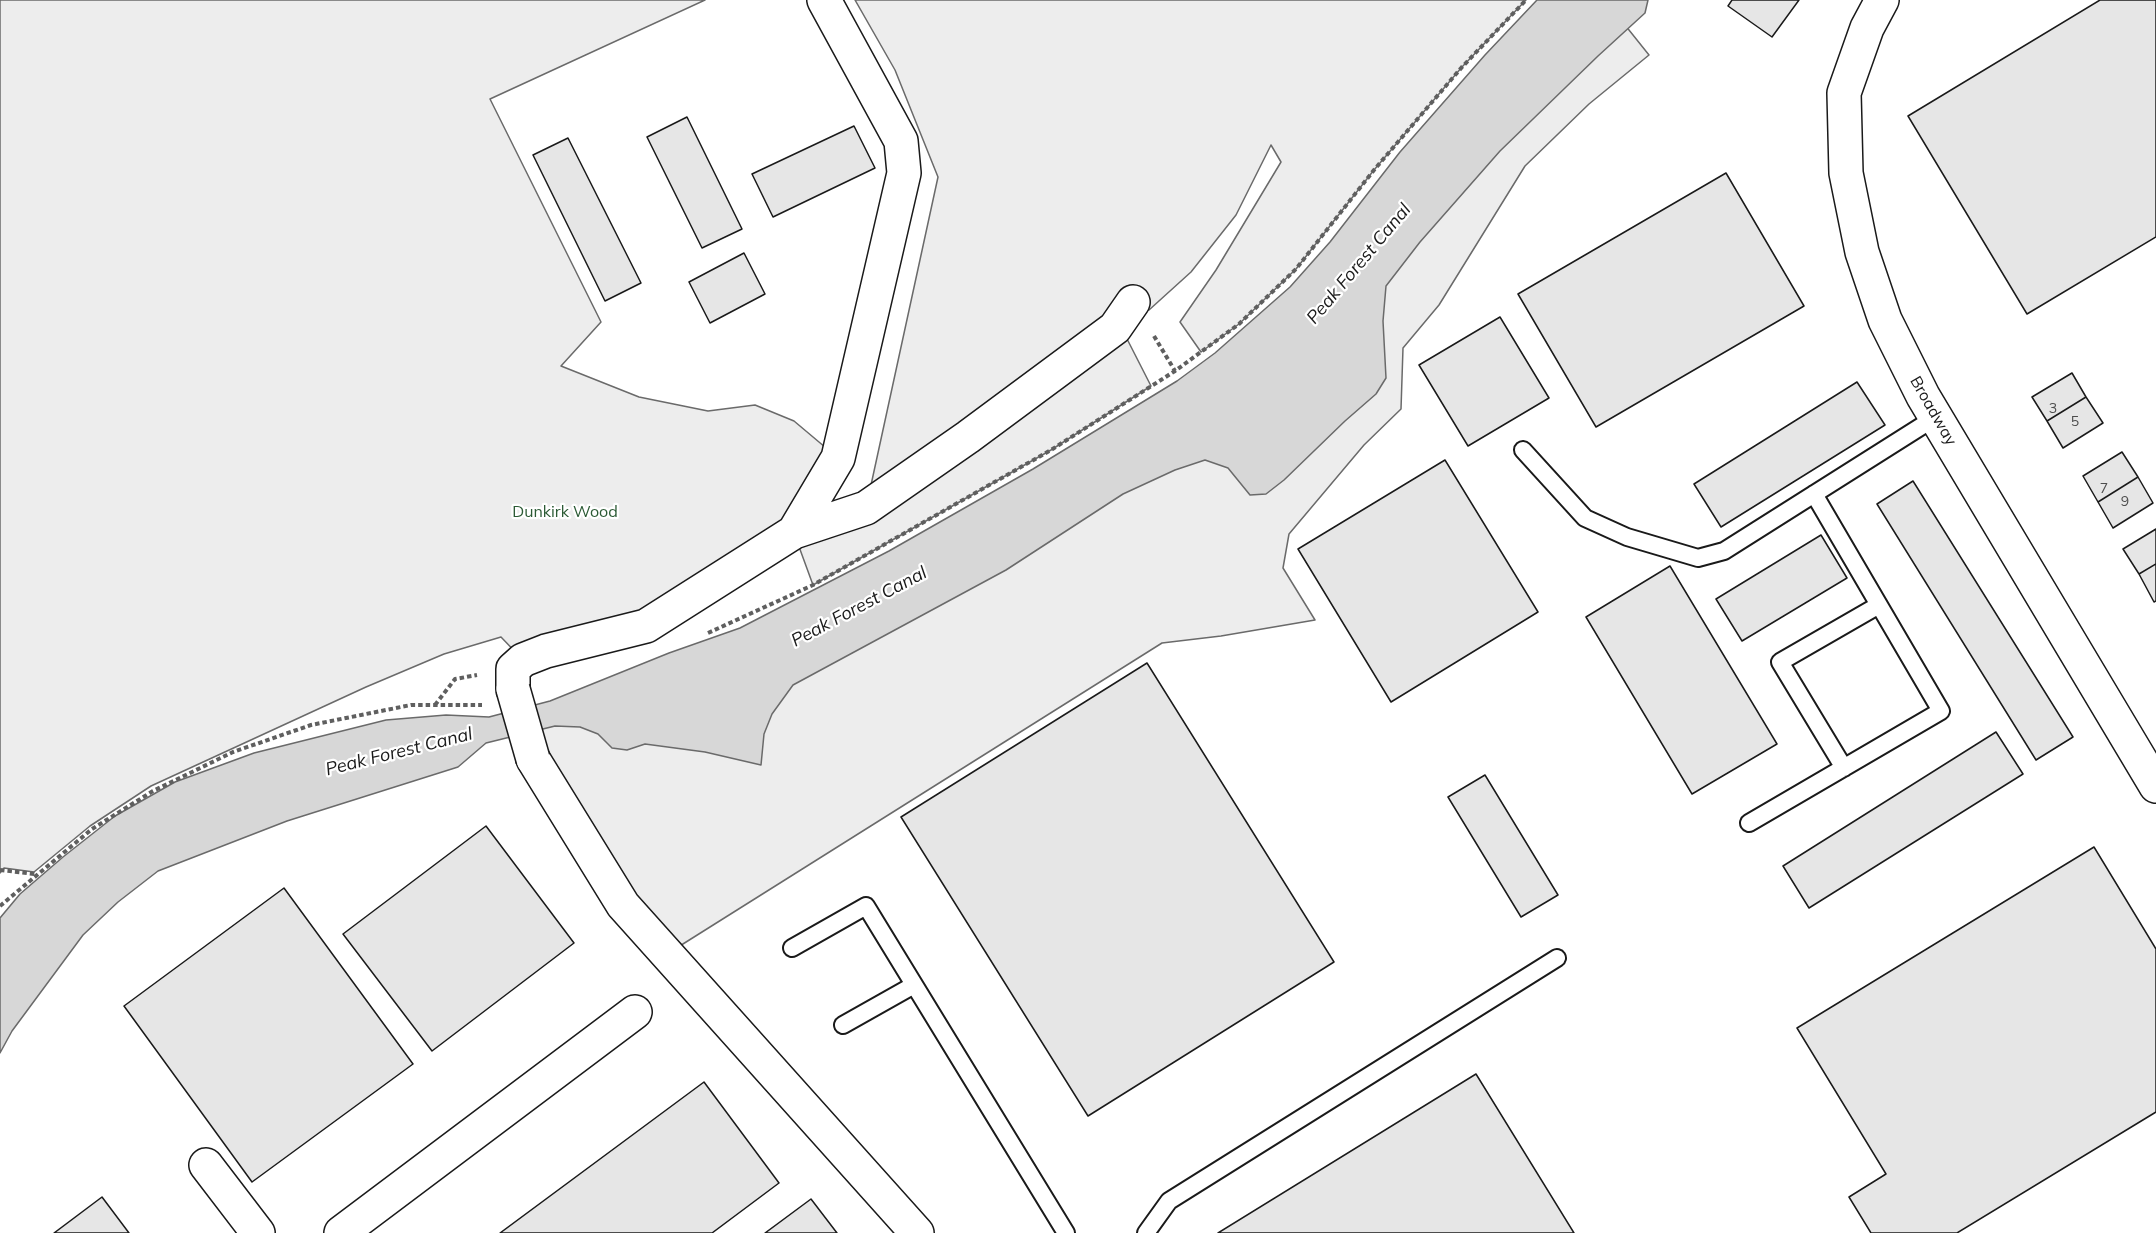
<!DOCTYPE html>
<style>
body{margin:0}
canvas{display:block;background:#fff}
</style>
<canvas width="2156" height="1233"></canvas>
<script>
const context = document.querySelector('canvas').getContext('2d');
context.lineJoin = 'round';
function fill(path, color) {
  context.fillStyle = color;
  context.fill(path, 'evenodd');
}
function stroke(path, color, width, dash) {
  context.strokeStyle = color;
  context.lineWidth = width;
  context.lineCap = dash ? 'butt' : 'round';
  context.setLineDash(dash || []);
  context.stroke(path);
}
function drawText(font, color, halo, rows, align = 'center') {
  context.font = font + ' Mulish,sans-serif';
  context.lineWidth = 4.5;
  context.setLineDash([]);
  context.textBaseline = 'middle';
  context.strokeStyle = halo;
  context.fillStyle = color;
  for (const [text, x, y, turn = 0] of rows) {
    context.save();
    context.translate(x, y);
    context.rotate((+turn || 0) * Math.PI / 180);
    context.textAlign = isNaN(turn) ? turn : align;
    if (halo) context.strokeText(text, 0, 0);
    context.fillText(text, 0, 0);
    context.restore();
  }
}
const built = new Path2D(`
 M0 0H705L490 99 601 322 561 366 639 397 708 411 755 405 794 421 838 458 794 531 866 508 938 177 895 70 855 0H1526L1462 67 1374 170 1296 269 1239 324 1201 352 1180 322 1216 270 1281 162 1271 145 1236 215 1191 272 1149 310 1134 302 1124 333 1151 386 1051 450 813 585 794 533 646 626 523 660 501 637 444 654 366 687 151 786 90 826 34 872 4 868 0 873Z
 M1605 0 1649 55 1589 104 1525 166 1439 305 1403 348 1401 409 1364 445 1289 534 1283 568 1315 620 1221 636 1162 643 667 954 522 719 572 707 1140 451Z`);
fill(built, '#ededed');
stroke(built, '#6a6a6a', 1.5);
const water = new Path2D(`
 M1537 0H1648L1645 13 1598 56 1500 151 1420 242 1386 286 1383 321 1386 378 1376 394 1345 421 1284 480 1266 494 1250 495 1228 468 1205 460 1175 470 1123 494 1006 570 793 685 772 714 764 734 761 765 705 752 645 744 627 750 612 748 598 734 580 727 555 726 486 743 458 767 287 821 158 871 118 902 83 935 12 1031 0 1053V918L20 894 63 857 115 816 175 782 254 753 386 720 446 715 489 717 550 701 669 653 740 628 889 551 1033 469 1177 381 1215 353 1290 287 1330 242 1400 152 1485 55Z`);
fill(water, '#d7d7d7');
stroke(water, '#6a6a6a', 1.5);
const building = new Path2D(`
 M1732 0H1799L1772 37 1728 6Z
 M2100 0H2156V237L2027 314 1908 116Z
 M687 117 742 229 702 248 647 137Z
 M854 126 875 168 773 217 752 174Z
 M568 138 641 283 605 301 533 155Z
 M1726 173 1804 306 1596 427 1518 294Z
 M744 253 765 294 710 323 689 282Z
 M1500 317 1549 398 1468 446 1419 365Z
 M2072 373 2086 397 2047 421 2032 397Z
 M1857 382 1885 425 1721 527 1694 484Z
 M2086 397 2103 423 2063 448 2047 421Z
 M2122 452 2138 477 2098 502 2083 476Z
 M1445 460 1538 612 1391 702 1298 549Z
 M2138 477 2153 503 2113 528 2098 502Z
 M1913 481 2073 737 2036 760 1877 504Z
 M2156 529V564L2139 574 2123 549Z
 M1821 535 1847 578 1742 641 1716 599Z
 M2156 564V601L2154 602 2139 574Z
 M1670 566 1777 744 1692 794 1586 617Z
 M1147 663 1334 962 1088 1116 901 817Z
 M1996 732 2023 774 1809 908 1783 866Z
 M1485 775 1558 895 1521 917 1448 797Z
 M486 826 574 943 432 1051 343 934Z
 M2094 847 2156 949V1112L1957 1233H1871L1849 1197 1886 1174 1797 1028Z
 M284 888 413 1064 252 1182 124 1006Z
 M1476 1074 1574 1233H1218Z
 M704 1082 779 1183 712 1233H500Z
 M102 1197 129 1233H54Z
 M811 1199 837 1233H765Z`);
fill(building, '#e6e6e6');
stroke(building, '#1a1a1a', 1.5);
const service = new Path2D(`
 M1523 450 1585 518 1627 537 1698 558 1724 551 1936 417
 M1844 768 1780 662 1879 605
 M1749 823 1941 711 1814 494
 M792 948 866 906 1066 1233
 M843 1025 914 985
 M1146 1233 1169 1201 1557 958`);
const minor = new Path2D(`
 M1882 0 1867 28 1844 93 1846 173 1862 252 1885 320 1923 396 2156 786
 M794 532 866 508 968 437 1115 328 1133 302
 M513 689V669L523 660 546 651 646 626 794 532 838 458 904 173 901 141 824 0
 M533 759 623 905 917 1233
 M206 1165 258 1233
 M341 1233 635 1012`);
stroke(service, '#1a1a1a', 20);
stroke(minor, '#1a1a1a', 36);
stroke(new Path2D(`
 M1154 336 1175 371
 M708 633 813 585 1051 450 1175 371 1239 324 1296 269 1374 170 1462 67 1526 0
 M435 705 455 679 477 675
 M0 870 35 874
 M0 906 92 829 153 791 233 752 311 725 411 705H482`), '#5f5f5f', 4, [4.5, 3]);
stroke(service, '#fff', 16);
stroke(minor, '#fff', 33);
const minorBridge = new Path2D(`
 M513 689 533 759`);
stroke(minorBridge, '#1a1a1a', 36, []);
stroke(minorBridge, '#fff', 33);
drawText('14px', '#4d4d4d', null, [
 ["3",2053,409],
 ["5",2075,422],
 ["7",2104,489],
 ["9",2125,502]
]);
drawText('16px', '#1a1a1a', '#fff', [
 ["Broadway",1933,411,60]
]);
drawText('16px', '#2b5a34', '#fff', [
 ["Dunkirk Wood",565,512]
]);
drawText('italic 18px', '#1a1a1a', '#fff', [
 ["Peak Forest Canal",1359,264,-50],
 ["Peak Forest Canal",859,607,-28],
 ["Peak Forest Canal",399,752,-14]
]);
</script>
